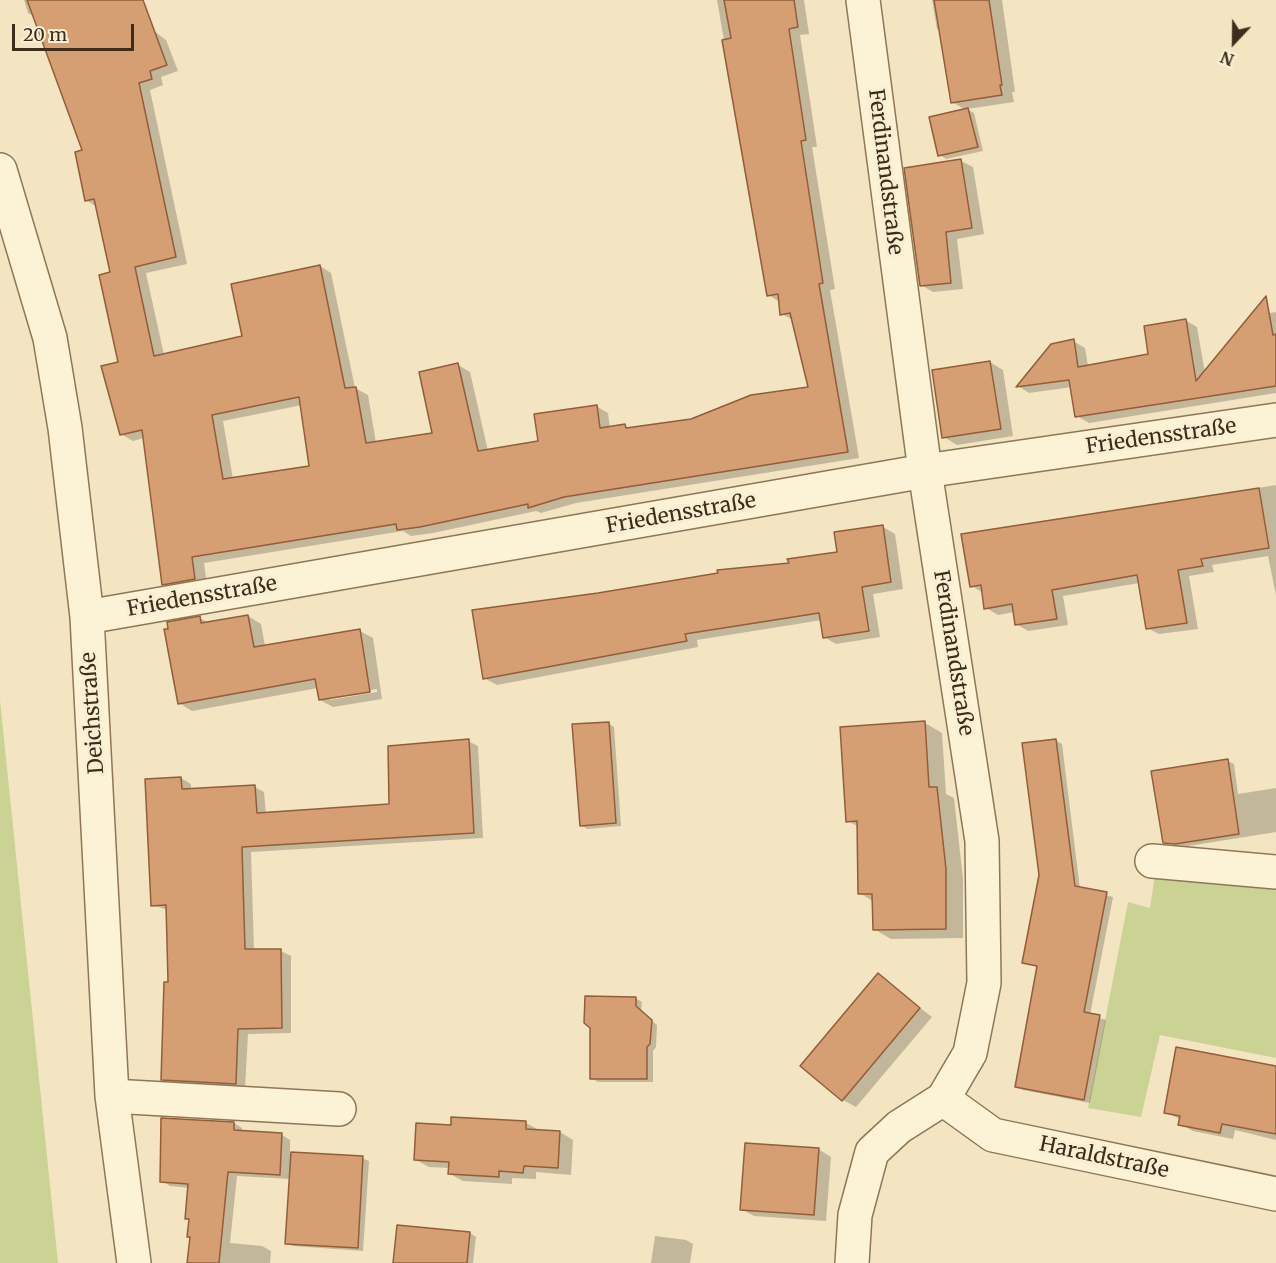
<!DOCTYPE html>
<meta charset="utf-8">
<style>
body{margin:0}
#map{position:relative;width:1276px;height:1263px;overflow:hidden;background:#f3e5c2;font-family:Merriweather,serif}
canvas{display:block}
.north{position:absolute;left:1204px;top:12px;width:60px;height:60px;-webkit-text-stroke:4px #f9efd2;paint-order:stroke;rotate:202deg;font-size:16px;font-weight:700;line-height:24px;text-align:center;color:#3d2d1c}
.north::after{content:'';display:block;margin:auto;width:21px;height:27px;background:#3d2d1c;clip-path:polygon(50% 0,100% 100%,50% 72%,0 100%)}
.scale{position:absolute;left:12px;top:24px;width:122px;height:27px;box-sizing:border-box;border:3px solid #3d2d1c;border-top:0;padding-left:8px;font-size:18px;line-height:21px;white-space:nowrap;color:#3d2d1c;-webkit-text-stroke:4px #f9efd2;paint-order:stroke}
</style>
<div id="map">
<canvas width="1276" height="1263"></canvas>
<div class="north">N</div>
<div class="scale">20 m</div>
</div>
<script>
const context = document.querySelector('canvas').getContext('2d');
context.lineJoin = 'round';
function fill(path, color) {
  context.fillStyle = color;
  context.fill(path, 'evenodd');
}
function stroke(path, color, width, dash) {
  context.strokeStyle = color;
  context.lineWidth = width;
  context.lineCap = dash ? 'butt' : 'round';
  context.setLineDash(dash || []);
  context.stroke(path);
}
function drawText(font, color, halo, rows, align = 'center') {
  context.font = font + ' Merriweather,serif';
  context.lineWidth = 6;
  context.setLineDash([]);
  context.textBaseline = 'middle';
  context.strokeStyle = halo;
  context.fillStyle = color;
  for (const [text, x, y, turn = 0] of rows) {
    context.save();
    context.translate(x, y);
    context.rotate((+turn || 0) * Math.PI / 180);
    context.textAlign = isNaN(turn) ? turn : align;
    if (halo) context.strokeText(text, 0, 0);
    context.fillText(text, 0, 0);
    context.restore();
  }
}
fill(new Path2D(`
 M0 700 58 1263H0Z
 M1155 875 1276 888V1058L1160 1035 1141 1117 1088 1108 1128 902 1150 908Z`), '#cad394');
fill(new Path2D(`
 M24 0H113L166 40 178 71 161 77 163 85 150 90 187 264 146 273 164 355 243 337 320 266 331 273 355 388 368 395 376 443 434 434 458 365 470 372 488 451 540 442 596 406 608 413 610 428 625 426 630 429 692 421 810 388 793 320 782 314 780 302 768 295 717 0H804L809 34 800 35 817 147H812L835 289 830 290 859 458 576 503 541 513 536 511 433 533 411 536 403 531 204 563 207 585 176 591 164 584 144 438 133 441 121 434 120 363 111 273 97 207 86 200 84 151 35 17 28 13ZM302 405 311 467 233 479 223 421Z
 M932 0H1002L1015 92H1012L1014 102 967 109 974 113 983 151 946 159 940 155 966 110 952 102 941 31 937 29Z
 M961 161 973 167 984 234 957 239 963 289 933 292 921 285Z
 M1276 312V393L1089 423 1077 416 1072 387 1029 393 1018 386 1073 341 1085 348 1088 366 1150 355 1185 320 1197 327 1205 373 1252 316Z
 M990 362 1003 370 1013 436 957 445 944 437Z
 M1276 485V595L1268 556 1212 565 1214 572 1189 576 1198 629 1159 634 1147 628 1139 583 1063 596 1068 625 1028 631 1016 624 1014 612 998 615 986 608 983 593 972 586 963 536Z
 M883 527 895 534 903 589 873 594 880 637 836 644 824 637 822 620 697 640 698 647 497 685 484 678 598 594 791 565 839 553Z
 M248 616 261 624 265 646 360 631 373 638 382 699 333 707 320 700 318 688 192 711 179 703 200 618 209 623ZM377 689V692L330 700V697Z
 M608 723 614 727 621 826 587 829 581 825Z
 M925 723 942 733 946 794 954 798 963 879V938L891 939 874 929V902L860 893 859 827 848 821Z
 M1055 740 1062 744 1080 889 1113 897 1090 1015 1106 1020 1090 1103 1023 1090 1017 1087 1039 968 1024 962 1040 875Z
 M468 741 478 746 483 838 251 852 254 951H281L291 956V1033L248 1034 245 1089 173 1085 163 1079 169 984 168 910 152 905 181 778 191 784V790L255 787 264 792 266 814 391 805Z
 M1228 761 1234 764 1238 794 1276 788V832L1182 847 1164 842Z
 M878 975 932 1017 856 1107 843 1100Z
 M635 998 642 1002 641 1011 657 1025 656 1047 653 1051V1082H598L591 1078Z
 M1276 1068V1140L1235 1130 1233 1139 1193 1131 1180 1124 1181 1120 1166 1112Z
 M234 1123 242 1128V1132L282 1135 290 1140V1154L362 1158 369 1161 363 1251 293 1246 287 1243 291 1179 237 1176 230 1243 262 1246 271 1251 270 1263H188L191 1238 190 1220 187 1218 190 1188 170 1186 162 1181Z
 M526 1123 539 1130 560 1132 573 1140 571 1175 536 1172V1179L512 1178V1184L463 1181 450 1174V1168L429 1167 416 1160 453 1126Z
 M818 1149 831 1157 826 1221 754 1216 741 1209Z
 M470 1233 476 1237 473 1263H394Z
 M655 1236 686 1240 693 1244 690 1263H651Z`), '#0003');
const building = new Path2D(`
 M27 0H143L167 65 150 71 152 79 139 83 176 257 135 267 154 356 242 336 231 284 320 265 345 388 356 387 366 443 432 433 419 372 458 363 478 451 538 441 534 414 597 405 600 428 625 424 626 428 691 419 751 395 808 387 790 313 780 315 778 294 767 296 722 40 731 38 724 0H794L798 27 789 29 806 140 801 141 823 283 819 284 848 452 564 497 528 508V504L420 527 397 530 396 524 192 557 195 579 162 585 142 430 120 435 101 366 118 362 99 275 110 272 94 199 85 201 75 152 82 150ZM299 397 309 466 223 479 212 415Z
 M934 0H989L1002 85H1000L1002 95 951 103Z
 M968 108 978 147 938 156 929 117Z
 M961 159 972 228 946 232 951 283 920 286 904 168Z
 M1266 296 1273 335 1276 334V386L1075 417 1069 380 1016 387 1051 344 1074 339 1078 367 1148 354 1144 326 1186 319 1196 381Z
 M990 361 1001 429 942 438 932 370Z
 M1259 488 1269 548 1201 559 1203 566 1178 570 1187 623 1146 629 1137 575 1052 590 1057 619 1015 625 1012 604 984 609 981 585 970 587 961 534Z
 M883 525 891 582 862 587 869 631 823 638 819 613 685 634 687 641 483 679 472 610 598 593 718 573 717 570 789 563 787 559 837 552 834 532Z
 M248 615 254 647 360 629 370 692 319 700 315 679 178 704 164 629H168L167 622 200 616 201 623Z
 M925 721 929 787H937L946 869V929L873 930 872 894H858L857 821 846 822 840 727Z
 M609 722 616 823 580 826 572 724Z
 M469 739 474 833 242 847 245 949H281L282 1028 238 1029 236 1084 161 1080 164 982H168L166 905 151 906 145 779 181 777 182 789 255 785 257 813 389 804 388 746Z
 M1056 739 1075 886 1107 892 1084 1012 1100 1015 1084 1100 1015 1087 1037 966 1022 963 1039 875 1022 743Z
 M1228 759 1239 834 1175 844 1163 843 1151 771Z
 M878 973 920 1008 842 1101 800 1066Z
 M585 996 636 997V1006L652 1020 650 1044 647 1047V1079H590V1028L584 1023Z
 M1176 1047 1276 1066V1134L1222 1124 1220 1133 1178 1125 1180 1116 1164 1113Z
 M451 1117 526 1121V1129L560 1131 558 1168 524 1166 523 1173 499 1171V1177L448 1174 449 1162 414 1160 416 1123 451 1125Z
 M161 1118 234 1122V1130L282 1133 280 1175 228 1172 219 1263H187L190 1237H187L189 1219H185L188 1184 160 1182Z
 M745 1143 819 1148 814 1215 740 1210Z
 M291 1152 363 1156 358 1248 285 1244Z
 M397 1225 470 1232 467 1263H393Z`);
fill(building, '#d69e73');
stroke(building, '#915e39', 1.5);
const minor = new Path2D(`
 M0 170 50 338 65 428 87 617 112 1096 134 1263
 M87 617 925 471 1276 420
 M1152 861 1276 872
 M112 1096 339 1109
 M943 1099 993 1135 1276 1194
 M852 1263 855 1215 872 1152 899 1127 943 1099 970 1053 984 983 982 841 925 471 863 0`);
stroke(minor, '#8f7656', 36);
stroke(minor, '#fcf2d6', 33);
drawText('21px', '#3d2d1c', '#f9efd2', [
 ["Ferdinandstraße",885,172,83],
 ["Friedensstraße",1161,437,-8],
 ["Friedensstraße",681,514,-10],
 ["Friedensstraße",202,597,-10],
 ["Ferdinandstraße",953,653,81],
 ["Deichstraße",93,713,-94],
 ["Haraldstraße",1104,1158,12]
]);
</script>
